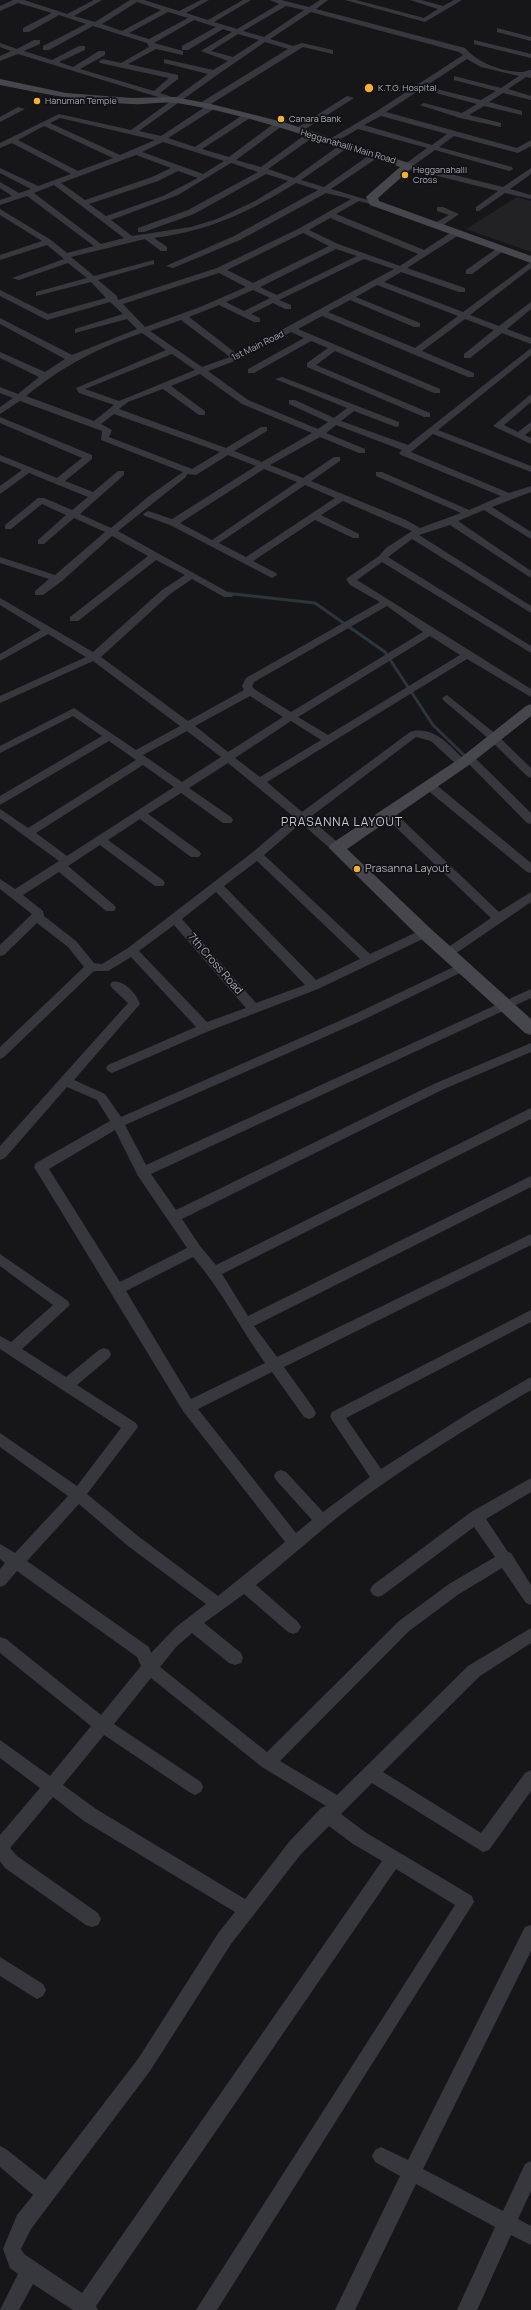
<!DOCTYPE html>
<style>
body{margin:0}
canvas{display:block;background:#161618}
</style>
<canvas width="531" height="2310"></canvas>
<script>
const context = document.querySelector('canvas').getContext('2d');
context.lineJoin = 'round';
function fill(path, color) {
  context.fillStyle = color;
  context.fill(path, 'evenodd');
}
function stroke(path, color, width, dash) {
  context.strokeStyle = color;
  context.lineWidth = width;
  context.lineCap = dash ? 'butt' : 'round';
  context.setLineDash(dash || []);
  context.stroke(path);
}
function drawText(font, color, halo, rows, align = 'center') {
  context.font = font + ' Manrope,sans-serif';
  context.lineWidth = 3.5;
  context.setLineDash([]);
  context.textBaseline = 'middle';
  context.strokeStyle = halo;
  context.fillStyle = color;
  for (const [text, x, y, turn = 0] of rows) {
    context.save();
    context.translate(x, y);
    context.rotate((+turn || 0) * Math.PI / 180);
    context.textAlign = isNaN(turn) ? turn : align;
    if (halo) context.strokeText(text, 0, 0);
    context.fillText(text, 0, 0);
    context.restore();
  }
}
fill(new Path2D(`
 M517 197 531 201V252L466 229Z`), '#222225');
stroke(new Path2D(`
 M225 593 315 603 385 652 433 725 467 758`), '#2c353c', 3);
fill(new Path2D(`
 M13 0H24L67 14 94 0H102L74 16 95 22 130 0H144L179 11 201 0H209L186 13 208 20 243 0H251L214 22 237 29 279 4 270 0H281L309 7 320 0H328L316 9 465 48C478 63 502 72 522 72 525 72 527 70 531 70V78L526 77 508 89 531 96V100L503 93 489 102 522 111V115L484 106 469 115 501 123V127L460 118 420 105 424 103 462 113 477 104 436 93V89L481 100 496 91 454 80V76L501 88 519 76 481 67 467 59 386 112 517 148 531 140V146L518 153 454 136 439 147 512 167 513 169 509 171 435 150 414 165 503 187 531 168V174L510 189 531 195V199L505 193 479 211H476V207L498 191 405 168V164L427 148 358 129 332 144 325 142 377 111 463 55 459 52 311 12 270 39 293 46 302 43 333 50V54L303 47 206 107H200V103L288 49 265 42 217 75 139 131 161 136 208 105H214V109L168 138 195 147 244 114H250V118L202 149 229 157 276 122H282V126L236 160 261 167 306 134H312V138L268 169 294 178 340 145H346V149L301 180 324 187 371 154H377V158L331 189 378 203 374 205 359 201 336 214 424 250 453 231H459V235L407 268 465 288V292H459L401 272 384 282 463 312 531 262V268L470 315 499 326 531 302V309L507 329 531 338V344L502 333 470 358H464V354L494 330 465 319 422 351 474 373V377H468L322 316 298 329 440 389V393H434L335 351 316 365 430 413V417H424L307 367V363L328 348 311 341 254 373H248V369L304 338 291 332 243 358 208 371 248 400 318 429 328 422 289 404V400H295L334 418 347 408 275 379 282 377 399 422V426L396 427 354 411 341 421 408 445 531 348V355L438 430 531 466V472L433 434 411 452 509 493 531 486V492L492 507 531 532V539L484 510 458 521 531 571V578L450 525 419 535 531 606V613L412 539 388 557 531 646V653L382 562 357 580 531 689V697L467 659 267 782 302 812 410 732C434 725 450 746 465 761V765H457L431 741 416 737 309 818 341 845 343 848 341 851H333L301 823 264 855 370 954 421 930 425 929 431 933 429 936 318 989 209 1031 112 1073 108 1071 106 1068 108 1065 196 1027 131 957 108 971H94L4 1057 0 1059V1047L84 967 68 947 37 923 4 955 0 956V945L32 914 0 889V879L15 889 59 861 0 818V809L28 828 136 760 109 741 0 805V796L102 736 73 716 0 753V746L74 708 136 750 180 726 93 661 0 703V696L86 657 48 634 0 661V654L41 630 0 605V598L93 652 162 590 185 575 156 560 78 621H70V617L148 556 112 536 62 581 43 595H35V591L49 579 0 563V557L55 575 105 532 74 518 44 544H38V540L66 515 42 504 11 529H5V525L38 498H44L72 510 88 497 29 473 0 494V486L22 470 0 461V455L57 478 82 458 0 423V417L92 455V459L65 481 93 492 118 471H124V475L80 514 111 528 149 496 183 472 101 440 102 431 20 401 0 414V407L13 398 0 393V387L18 394 39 377 0 358V352L45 372 65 359 0 324V318L72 355 137 329 127 319 75 333V329L123 314 110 302 47 320 0 296V290L48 314 106 298 91 282 36 296V292L87 278 68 263 19 280 12 278 64 259 47 245 0 260V255L42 241 0 215V209L51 240 67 253 94 246 27 196 0 205V200L12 196 0 188V182L19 193 31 189 0 173V168L38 186 71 174 12 143 0 148V143L59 114 131 130 171 101 18 54 0 61V56L11 51 0 47V43L17 49 34 40H40V44L24 51 52 60 79 46H85V50L59 62 73 67 99 51H105V55L80 69 154 91 169 78 100 63 99 61 103 59 121 63 149 47 147 43 93 26 49 50H43V46L86 24 59 15 29 32H23V28L52 13 18 3 0 11V6ZM137 2 161 10 122 31 102 24ZM286 6 304 10 264 37 243 31ZM168 12 188 18 149 39 129 33ZM194 20 216 27 182 46V50H188L223 29 232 32 201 51 228 61 213 70 164 59V63L208 74 175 98 160 93 178 79V75L128 64 156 49 183 55V51L154 43ZM238 34 259 40 233 57 211 51ZM381 116 447 134 432 145 364 125ZM60 118 155 140 120 155 50 123ZM44 126 113 158 78 171 18 140ZM163 142 224 161 203 174 142 152ZM136 155 171 168 152 177 85 200 61 183ZM231 163 258 172 188 210 138 228V232H144L194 214 266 174 288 181 255 201 217 219 191 227 132 236 111 220 178 195ZM178 171 198 178 163 196 106 216 89 204 158 181ZM296 183 318 190 234 236 166 266 173 268 240 240 326 193 351 199 300 228 217 268 118 300 117 296 98 280 154 264V260L94 276 71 257 145 239 161 251H167V247L154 238C209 231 249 212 296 183ZM54 185 124 238 101 244 34 193ZM330 218 418 254 400 266 338 244 309 230ZM303 233 329 246 253 283 227 270ZM336 249 357 256 277 295 260 287ZM364 259 394 269 237 354 189 317 219 305 254 322H260V318L251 314 273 303 285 309H291V305L279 300ZM219 273 246 287 200 307 145 327 123 304ZM377 285 458 316 415 348 328 312 350 300 414 327H420V323L356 297ZM253 290 270 298 244 311 226 302ZM181 320 230 357 202 367 150 331ZM142 333 166 350 76 388 79 393 114 405 94 421 26 396C65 365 95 349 142 333ZM172 354 195 370 119 401 85 389ZM200 374 242 404 312 433 262 462 234 451 267 431V427H261L226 448 119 409 128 402 163 389 199 415H205V411L171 386ZM114 414 220 452 192 469 109 437 112 430 101 424ZM336 425 402 450 399 453 401 455 501 496 469 510 382 472H376V476L461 513 420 528 406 520 311 481 340 461V457H334L303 478 270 465 320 437 359 453H365V449L326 433ZM228 455 256 466 172 519 148 511 143 514 145 516 170 525 272 578 277 575 276 573 253 561 315 520 353 538H359V534L321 515 343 501 412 531 386 548 379 556 346 579 350 585 380 602 246 678 242 686 244 690 188 721 101 657 170 594 192 579 224 597H232L233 595 118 531 186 477 187 474 196 475ZM264 469 297 482 212 540 180 523ZM305 485 335 498 246 557 219 543ZM387 606 423 632 291 712 254 689 252 686 254 682ZM430 636 460 655 328 735 298 717ZM250 696 283 717 228 752 195 726ZM291 721 321 740 260 777 235 758ZM187 731 221 757 182 782 143 755ZM228 763 294 817 253 852 128 948 102 964 94 963 76 941 44 916 43 911 23 895 59 872 106 911H114L116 908 114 905 68 866 100 845 155 886H163L165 883 163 880 108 840 140 819 191 857H199L201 854 199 851 148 814 181 793 223 823H231L233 820 231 817 189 788ZM143 765 174 787 67 856 36 833ZM257 861 360 959 316 980 224 886ZM216 892 305 985 256 1003 182 919ZM174 925 246 1008 207 1022 139 951Z
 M345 0H356L424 18 438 9 410 0H421L443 6 454 0H462L425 22Z
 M497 28 531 37V41L497 32Z
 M474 40 531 54V58L474 44Z
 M347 96 354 98 299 133 292 131Z
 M18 107 25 109 0 122V117Z
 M437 207H443L459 214 439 228H433V224L449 215 437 211Z
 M499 247 506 249 472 274H466V270Z
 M531 394V402L504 425 518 432 531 422V430L525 435 531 438V444L493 426Z
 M447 695 497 735 531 768V778L527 776 489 739 443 700 442 698Z
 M469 755 473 756 531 813V824L527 823 465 760 464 758Z
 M430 782 434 783 531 863V873L527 872 426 789 424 786 426 783Z
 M388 809 392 810 499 912 531 892V902L452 956H444L442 953 444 950 491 918 384 816 382 813 384 810Z
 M462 963 466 964 468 967 466 970 363 1020 125 1125 146 1165 531 989V998L151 1174 176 1210 436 1083 531 1043V1052L444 1089 182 1219 200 1246 216 1265 531 1108V1119L222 1274 248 1316 531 1176V1187L254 1326 277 1357 531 1234V1245L284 1367 314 1409 316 1413 314 1417 309 1419 304 1417 272 1372 198 1409 296 1533 312 1520 276 1480 274 1476 276 1472 281 1470 286 1472 323 1512 370 1477 332 1420 330 1416 332 1412 531 1310V1322L346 1418 381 1469 472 1411 531 1377V1390C470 1426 409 1464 352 1506 319 1531 289 1559 256 1585L298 1622 301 1627 298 1632 293 1634 288 1632 244 1594 204 1623 241 1653 243 1658 241 1663 235 1665 229 1663 192 1633 176 1647 160 1667 267 1752 399 1621 449 1584 495 1557 474 1527 383 1595 378 1597 373 1595 370 1590 373 1585 471 1512 531 1478V1492L486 1519 508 1552 511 1553 531 1585V1605L526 1603 502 1568 459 1594 409 1631 280 1761 337 1795 468 1666 531 1628V1643L480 1676 383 1772 481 1833 525 1773 531 1770V1791L489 1850 483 1852 372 1783 341 1814 365 1832 472 1896 474 1902 217 2310H196L455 1905 396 1869 96 2306 98 2310H73L33 2284 19 2310H0L18 2274 10 2268 3 2249 17 2215 33 2195 0 2167V2146L6 2149 45 2180 138 2059 219 1932 235 1912 84 1821 53 1797 10 1848 17 1856 98 1913 101 1919 98 1925 92 1927 86 1925 5 1868 0 1861V1835L40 1788 0 1758V1740L50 1776 91 1726 0 1653V1637L6 1639 101 1715 141 1666 137 1657 17 1571 5 1585 0 1587V1569L5 1563 0 1559V1544L15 1553 68 1496 0 1447V1433L77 1486 121 1428 0 1349V1336L11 1342 53 1305 0 1266V1254L68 1301 70 1305 22 1349 66 1377 99 1350 104 1348 109 1350 111 1354 109 1358 77 1385 136 1423 138 1427 87 1494 138 1536 218 1596 285 1542 183 1411 34 1167 36 1163 110 1121 97 1100 67 1087 5 1158 0 1160V1146L128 1003 112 988 110 985 112 982C123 979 137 994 140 1004L74 1080 105 1094 121 1117 355 1014ZM115 1130 138 1176 187 1248 120 1282 49 1169ZM193 1257C221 1289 240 1328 265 1363L191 1399 126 1291ZM79 1504 128 1546 206 1604 176 1627 151 1653 149 1647 27 1561ZM151 1678 262 1767 326 1806 321 1808 289 1842 245 1899 96 1809 63 1785 104 1735 189 1792 195 1795 201 1792 203 1787 201 1782 114 1724ZM329 1826 353 1844 382 1861 82 2293 24 2254 21 2249 31 2229 150 2071 231 1944 301 1854Z
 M531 1925V1951L423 2169 503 2211 525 2164 531 2161V2191L518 2219 531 2226V2245L511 2235 477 2310H457L495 2227 416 2184 355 2310H335L400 2176 375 2162 372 2156 375 2150 381 2147 408 2160 525 1927Z
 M0 1957 43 1984 46 1990 43 1996 37 1999 0 1976Z`), '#37383d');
fill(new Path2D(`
 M0 79 66 93 132 98 175 97 211 104 283 122 412 164V168L378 198 379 201 531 256V263L370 205 366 197 368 195 400 167C327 143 253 115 177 103 162 101 146 105 131 104 86 102 44 94 0 85Z
 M531 704V716L469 765 347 849 431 929 531 1019V1035L525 1033 419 937 329 848 331 844 459 759 526 706Z`), '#45474d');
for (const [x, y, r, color] of [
 [369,88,5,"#f2b134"],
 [37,101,4,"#f2b134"],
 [281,119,4,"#f2b134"],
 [405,175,4,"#f2b134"],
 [357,869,4,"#f2b134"]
]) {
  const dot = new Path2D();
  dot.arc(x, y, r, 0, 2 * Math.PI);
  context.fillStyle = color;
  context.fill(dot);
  stroke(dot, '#111113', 1.5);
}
drawText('9px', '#a8adb8', '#111113', [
 ["K.T.G. Hospital",378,88],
 ["Hanuman Temple",45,101],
 ["Canara Bank",289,119],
 ["Hegganahalli",413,170],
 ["Cross",413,180]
], 'left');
drawText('9px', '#a8adb8', '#111113', [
 ["Hegganahalli Main Road",348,147,17],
 ["1st Main Road",258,346,-26]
]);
drawText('11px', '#a8adb8', '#111113', [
 ["Prasanna Layout",365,869]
], 'left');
drawText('11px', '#a8adb8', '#111113', [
 ["7th Cross Road",215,964,49]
]);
context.letterSpacing = '1px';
drawText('12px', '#c9ccd4', '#111113', [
 ["PRASANNA LAYOUT",342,823]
]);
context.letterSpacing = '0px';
</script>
